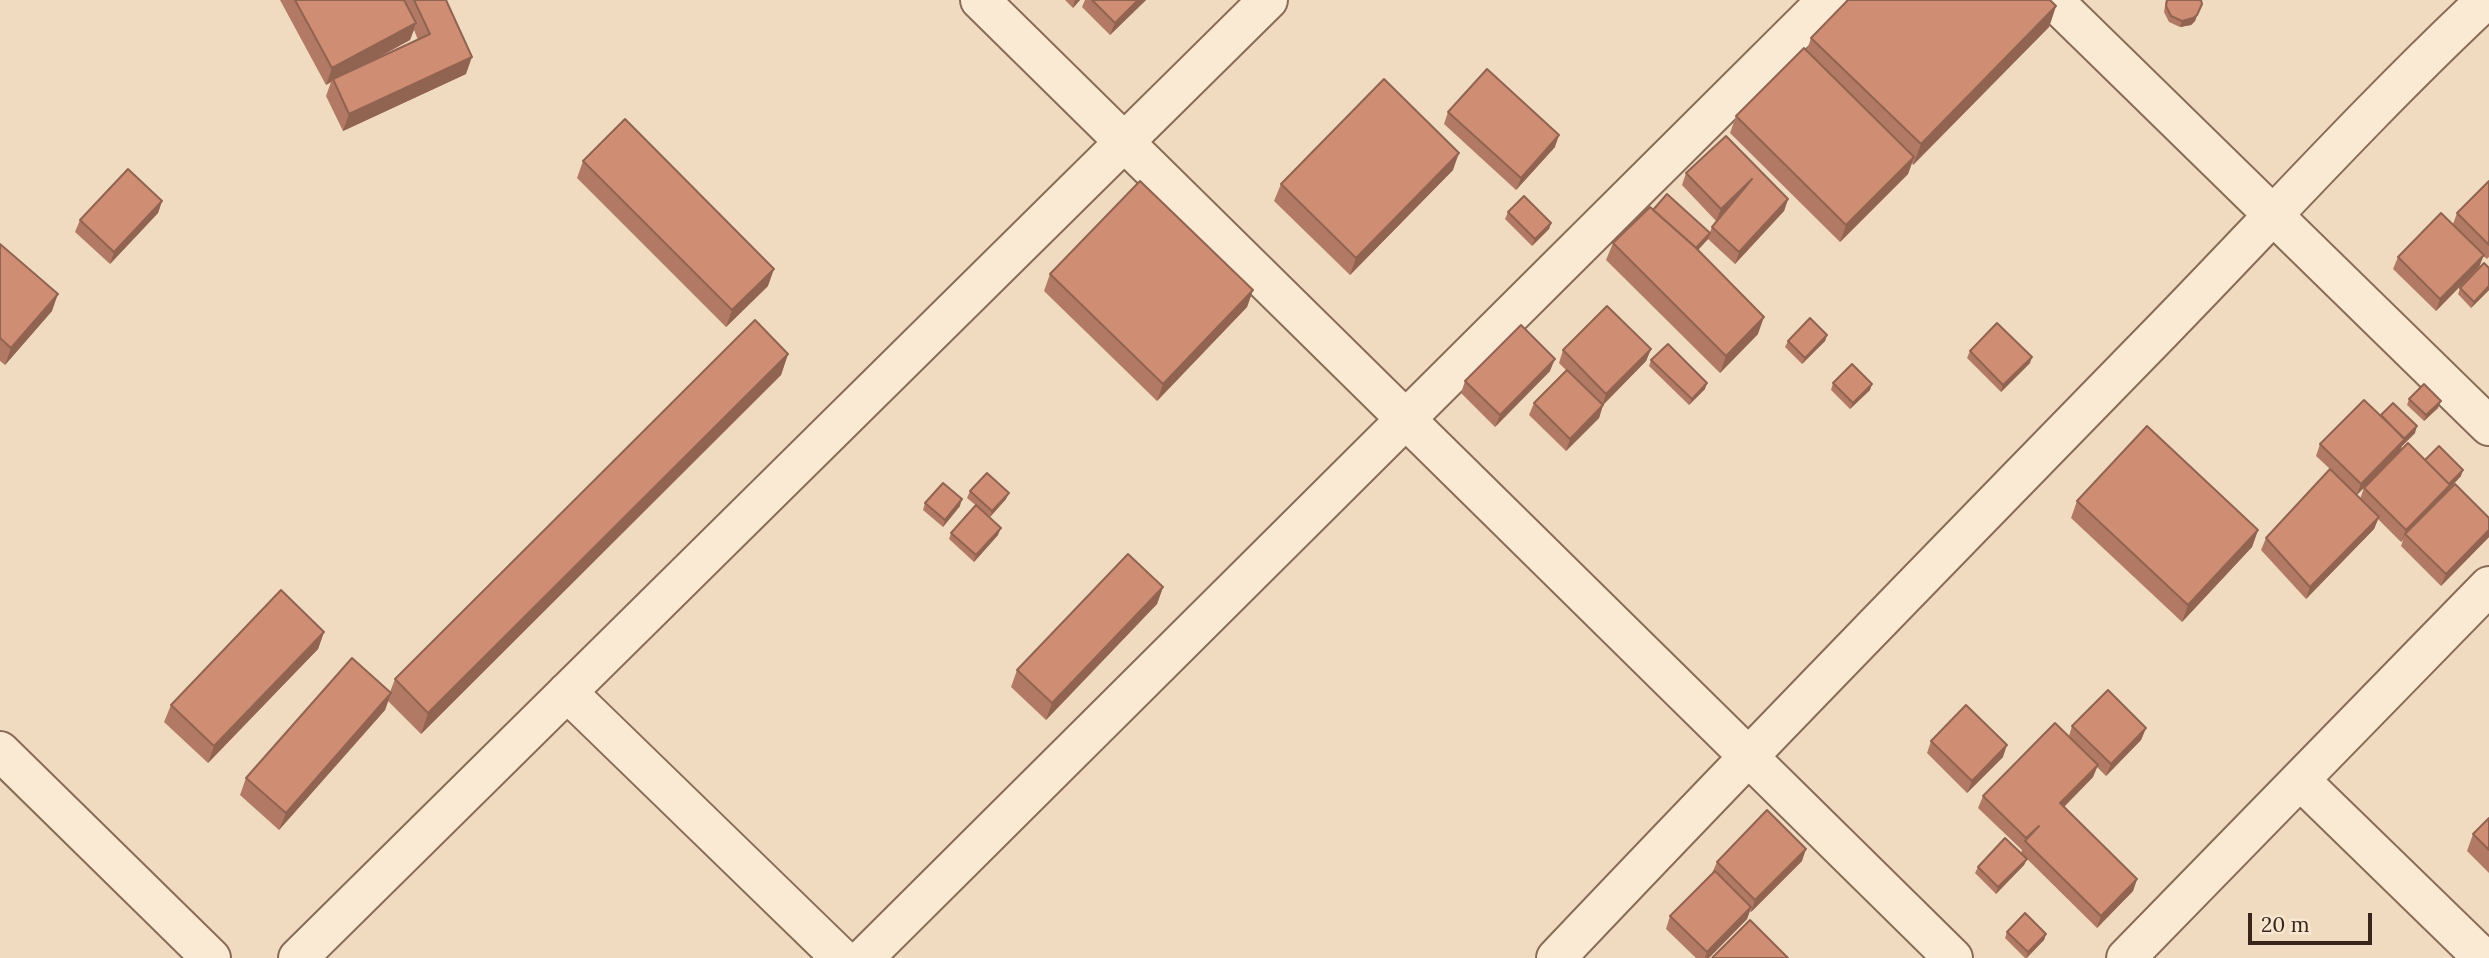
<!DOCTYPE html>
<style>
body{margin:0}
#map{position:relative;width:2489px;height:958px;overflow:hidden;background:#f0dbc0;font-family:Lora,serif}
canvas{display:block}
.scale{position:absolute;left:2248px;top:913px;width:124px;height:32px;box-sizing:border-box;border:4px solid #38261c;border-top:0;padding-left:9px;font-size:21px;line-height:24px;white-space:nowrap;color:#38261c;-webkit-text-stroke:5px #f7e6d0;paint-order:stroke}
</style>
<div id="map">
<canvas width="2489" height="958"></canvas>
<div class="scale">20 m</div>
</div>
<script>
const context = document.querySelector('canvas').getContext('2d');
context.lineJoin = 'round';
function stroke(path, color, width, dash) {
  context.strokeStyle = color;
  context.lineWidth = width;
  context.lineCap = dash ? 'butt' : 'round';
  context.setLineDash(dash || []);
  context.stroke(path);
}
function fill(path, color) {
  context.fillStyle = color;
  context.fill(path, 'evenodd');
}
const minor = new Path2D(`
 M980 0 1953 958
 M2053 0 2489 426
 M567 692 841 958
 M2300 780 2483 958
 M298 958 1268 0
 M864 958 1827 0
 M1556 958C1756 747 1959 539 2162 331 2270 220 2373 106 2486 0
 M2126 958 2489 586`);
const tertiary = new Path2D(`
 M0 751 211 958`);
stroke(minor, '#896b57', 42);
stroke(tertiary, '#896b57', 42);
stroke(minor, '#faead4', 38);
stroke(tertiary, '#faead4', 38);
fill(new Path2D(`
 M280 0H446L466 74 343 131 326 96 331 82 326 85ZM414 30 418 40 370 62 410 40Z
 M1065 0H1080L1073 8Z
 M1085 0H1146L1110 35 1082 7Z
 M2166 0H2201L2202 4 2195 21 2191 25 2180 27 2169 22 2164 12Z
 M2056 6 2049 27 1913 165 1912 163 1908 174 1840 242 1730 133 1736 116 1807 50 1811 38Z
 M1448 112 1555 147 1516 190 1444 124Z
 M583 161 768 286 726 327 577 178Z
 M1453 170 1350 275 1274 201 1281 184Z
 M1686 173 1788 199 1784 211 1735 264 1708 239 1698 250 1758 334 1720 373 1606 260 1613 243 1653 210 1710 232 1712 227 1716 221 1682 185Z
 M2489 181V257L2487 259 2483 256 2479 267 2436 311 2393 269 2398 257 2453 224 2457 213Z
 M162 201 158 213 110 264 75 232 80 220Z
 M1508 212 1551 223 1549 229 1532 246 1505 219Z
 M0 244 52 311 5 365 0 361Z
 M2489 268V290L2471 308 2458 294 2460 288Z
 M1050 274 1253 290 1247 307 1157 401 1044 291Z
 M1827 335 1825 341 1802 364 1785 347 1788 341Z
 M1651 349 1646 361 1603 405 1599 418 1566 451 1529 415 1534 403 1566 370 1559 363 1563 350Z
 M1970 351 2030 363 2001 392 1967 358Z
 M788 354 781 375 421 734 388 701 385 710 279 830 240 795 246 778 390 692 395 679Z
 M1651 360 1705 389 1689 405 1649 366Z
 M1550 371 1495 427 1461 393 1465 381Z
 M1833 383 1870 390 1850 409 1831 390Z
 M2409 399 2438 408 2424 421 2407 405Z
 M2381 415 2415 433 2402 446 2400 451 2356 495 2360 499 2364 488 2425 460 2461 476 2448 491 2489 518V537L2441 586 2401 546 2403 540 2401 542 2378 519 2374 529 2306 599 2261 550 2266 538 2330 469 2316 456 2320 444Z
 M970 491 1006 499 990 517 967 498Z
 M2077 501 2258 530 2252 547 2182 622 2071 518Z
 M925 503 960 506 943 527 923 510Z
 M951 533 998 535 974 562 949 539Z
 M1163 587 1157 604 1046 720 1011 687 1017 670Z
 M324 632 318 649 208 763 164 722 171 705Z
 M2072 726 2146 728 2141 740 2106 776 2097 767 2093 777 2064 807 2137 879 2133 891 2097 928 2021 853 2022 850 1978 808 1983 796 2069 736Z
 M1931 741 2003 757 1967 793 1927 753Z
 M2489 818V873L2467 851 2473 834Z
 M2027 859 2024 865 1996 894 1975 873 1978 867Z
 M1802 861 1751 912 1750 911 1747 919 1709 958H1696L1666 929 1670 916 1712 873 1717 862Z
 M2007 932 2046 934 2044 940 2027 958H2025L2005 938Z`), '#b27a64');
fill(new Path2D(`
 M1075 0H1080L1073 8Z
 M1138 0H1146L1110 35 1115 23Z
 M2056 6 2049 27 1913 165 1921 144Z
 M2197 15 2195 21 2191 25 2180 27 2182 21Z
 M416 23 410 40 334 81 333 79 331 82 326 85 332 68Z
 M472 57 466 74 343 131 349 114Z
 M1559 135 1555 147 1516 190 1521 178Z
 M1459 153 1453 170 1350 275 1356 258Z
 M1914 157 1908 174 1840 242 1846 225Z
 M1752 179 1716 221 1721 209Z
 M1788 199 1784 211 1735 264 1739 252Z
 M162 201 158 213 110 264 114 252Z
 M1551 223 1549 229 1532 246 1535 239Z
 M1710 233 1708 239 1687 262 1689 256Z
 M2484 255 2479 267 2436 311 2440 299Z
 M774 269 768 286 726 327 732 310Z
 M2489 286V290L2471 308 2474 302Z
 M1253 290 1247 307 1157 401 1163 384Z
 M58 294 52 311 5 365 11 348Z
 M1764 317 1758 334 1720 373 1726 356Z
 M1827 335 1825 341 1802 364 1805 358Z
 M1651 349 1646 361 1602 406 1606 394Z
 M788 354 781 375 421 734 428 713Z
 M2032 357 2030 363 2001 392 2003 385Z
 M1555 359 1550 371 1495 427 1500 415Z
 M1707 383 1705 389 1689 405 1692 399Z
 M1872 384 1870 390 1850 409 1853 403Z
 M2441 401 2438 408 2424 421 2426 415Z
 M1603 405 1599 418 1566 451 1570 439Z
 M2417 426 2415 433 2402 446 2400 451 2356 496 2361 484Z
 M2463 470 2461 476 2448 489 2445 497 2405 534 2401 542 2406 530Z
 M1009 493 1006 499 990 517 992 511Z
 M962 499 960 506 943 527 945 520Z
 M2379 517 2374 529 2306 599 2310 587Z
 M1001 528 998 535 974 562 976 555Z
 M2258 530 2252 547 2182 622 2188 605Z
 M2489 530V537L2441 586 2446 574Z
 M1163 587 1157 604 1046 720 1052 703Z
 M324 632 318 649 208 763 214 746Z
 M391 693 385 710 279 830 286 813Z
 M2146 728 2141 740 2106 776 2111 764Z
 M2007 745 2003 757 1967 793 1972 781Z
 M2098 765 2093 777 2056 815 2060 803Z
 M1806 849 1802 861 1751 912 1755 900Z
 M2027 859 2024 865 1996 894 1998 887Z
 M2137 879 2133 891 2097 928 2101 916Z
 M1751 907 1747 919 1709 958H1705L1707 952Z
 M2046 934 2044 940 2026 958 2028 952Z`), '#916351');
const building = new Path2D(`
 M295 0H404L416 23 332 68Z
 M414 0H446L472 57 349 114 333 79 430 34Z
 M1092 0H1138L1115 23Z
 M1848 0H2050L2056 6 1921 144 1811 38Z
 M2167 0H2201L2202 4 2197 15 2193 18 2182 21 2171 16 2166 6Z
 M1804 48 1914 157 1846 225 1736 116Z
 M1487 69 1559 135 1521 178 1448 112Z
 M1384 79 1459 153 1356 258 1281 184Z
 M625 119 774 269 732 310 583 161Z
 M1726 136 1788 199 1739 252 1712 227 1752 179 1721 209 1686 173Z
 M128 169 162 201 114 252 80 220Z
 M1140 181 1253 290 1163 384 1050 274Z
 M2489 181V245L2457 213Z
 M1667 194 1710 233 1696 248 1653 210Z
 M1524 196 1551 223 1535 239 1508 212Z
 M1650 207 1693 245 1764 317 1726 356 1613 243Z
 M2441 213 2484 255 2440 299 2398 257Z
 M0 244 58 294 11 348 0 338Z
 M2484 263 2489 268V286L2474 302 2460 288Z
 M1607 306 1651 349 1606 394 1563 350Z
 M1810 318 1827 335 1805 358 1788 341Z
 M755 320 788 354 428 713 395 679Z
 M1997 323 2032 357 2003 385 1970 351Z
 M1521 325 1555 359 1500 415 1465 381Z
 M1668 344 1707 383 1692 399 1651 360Z
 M1852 364 1872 384 1853 403 1833 383Z
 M1567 370 1603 405 1570 439 1534 403Z
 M2424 384 2441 401 2426 415 2409 399Z
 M2364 400 2405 439 2361 484 2320 444Z
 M2393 403 2417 426 2404 439 2381 415Z
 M2147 426 2258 530 2188 605 2077 501Z
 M2408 443 2450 485 2406 530 2364 488Z
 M2439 446 2463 470 2449 484 2425 460Z
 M2330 469 2379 517 2310 587 2266 538Z
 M987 473 1009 493 992 511 970 491Z
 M943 483 962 499 945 520 925 503Z
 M2455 484 2489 518V530L2446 574 2405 534Z
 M976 505 1001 528 976 555 951 533Z
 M1128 554 1163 587 1052 703 1017 670Z
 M281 590 324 632 214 746 171 705Z
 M352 658 391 693 286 813 246 778Z
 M2108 690 2146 728 2111 764 2072 726Z
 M1966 705 2007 745 1972 781 1931 741Z
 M2055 723 2098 765 2060 803 2137 879 2101 916 2025 841 2039 826 2026 838 1983 796Z
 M1767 810 1806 849 1755 900 1717 862Z
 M2489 818V850L2473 834Z
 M2005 838 2027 859 1998 887 1978 867Z
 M1715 871 1751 907 1707 952 1670 916Z
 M2025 913 2046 934 2028 952 2007 932Z
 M1750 920 1788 958H1712Z`);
fill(building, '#cf8e74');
stroke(building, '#916351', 2);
</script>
